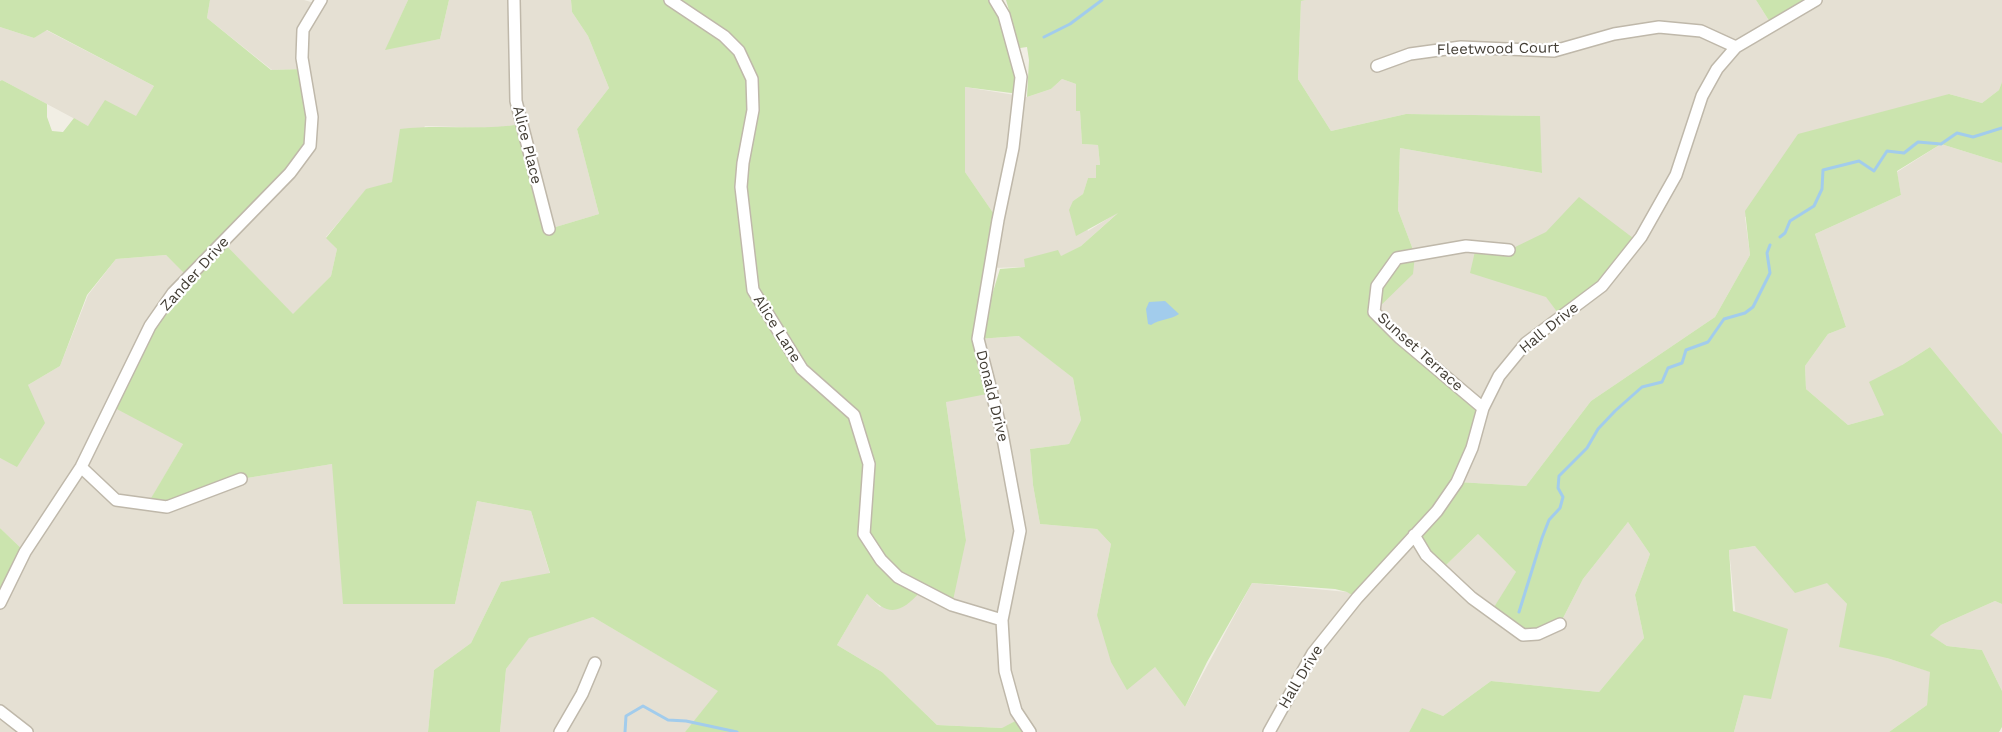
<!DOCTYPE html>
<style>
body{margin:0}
canvas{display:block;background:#f1eee4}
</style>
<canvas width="2002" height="732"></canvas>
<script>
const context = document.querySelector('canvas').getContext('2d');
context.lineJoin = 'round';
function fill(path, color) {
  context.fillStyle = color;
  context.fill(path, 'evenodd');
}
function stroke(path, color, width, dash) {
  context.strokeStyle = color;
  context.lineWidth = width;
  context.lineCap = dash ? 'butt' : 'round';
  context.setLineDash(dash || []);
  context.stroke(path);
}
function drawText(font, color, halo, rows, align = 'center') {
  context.font = font + ' "Work Sans",sans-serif';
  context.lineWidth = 4.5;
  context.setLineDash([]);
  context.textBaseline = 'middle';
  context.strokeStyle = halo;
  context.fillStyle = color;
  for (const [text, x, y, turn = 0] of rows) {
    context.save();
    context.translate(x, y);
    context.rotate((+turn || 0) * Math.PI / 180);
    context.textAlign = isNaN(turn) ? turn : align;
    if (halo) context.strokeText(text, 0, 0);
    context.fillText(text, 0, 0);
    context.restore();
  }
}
fill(new Path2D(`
 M210 0H304L318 4 321 0H408L386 49 440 39 449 0H571L572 12 588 36 609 88 577 129 599 214 549 229 521 124 495 128 425 126 392 182 366 190 326 237 337 249 331 276 293 315 223 242 303 69 272 70 207 18Z
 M1306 0H1756L1773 27 1816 0H2002V82L1999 90 1982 103 1949 94 1745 217 1750 255 1715 317 1591 401 1526 486 1457 482 1374 312 1415 255 1398 210 1400 148 1542 173 1539 116 1406 114 1331 131 1298 79 1301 1Z
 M0 27 34 38 46 30 154 86 136 117 88 126 2 80 0 81Z
 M1062 79 1076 84V110L1080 111 1082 144 1098 145 1100 165 1096 166V178H1088L1083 194 1073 201 1088 231 1120 211 1081 246 1060 257 1025 267 990 268 998 220 965 172V87L1027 97 1051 89Z
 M1941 144 2002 163V434L1930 347 1902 365 1884 415 1848 425 1806 389 1805 366 1828 334 1846 327 1815 234 1901 195 1897 172Z
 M166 255 189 277 183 444 148 504 241 479 332 464 455 604 477 501 531 511 550 574 501 582 471 643 434 670 428 732H0V603L25 552 0 528V458L17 466 28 385 60 366 88 295 116 259Z
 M1020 336 1073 378 1081 420 1069 444 1030 449 1033 485 1040 524 1097 529 1111 544 1097 615 1155 667 1185 707 1252 583 1347 592 1414 535 1443 568 1478 534 1516 572 1560 624 1583 579 1628 522 1650 554 1635 595 1644 638 1599 692 1491 681 1443 716 1422 709 1409 732H1030L1021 718 1003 728 937 725 882 672 837 645 867 594 880 607 966 540 946 402 978 339Z
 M1755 546 1827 582 1847 604 1887 658 1931 672 1927 705 1889 732H1734L1744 695 1729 550Z
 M1995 601 2002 604V691L1982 650 1947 646 1929 635 1941 625Z
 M593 617 719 691 685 732H500L506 669 529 637Z`), '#e5e0d3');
fill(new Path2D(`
 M0 0H210L207 18 271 70 304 69 310 146 223 242 293 314 331 276 337 249 326 238 366 189 392 182 400 129C441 124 481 131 521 124L549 229 599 214 577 129 609 88 588 36 572 12 571 0H995L1004 15 1019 94 965 87V172L998 220 980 334 1000 269 1025 267 1024 259 1058 250 1061 256 1081 246 1118 213 1076 236 1069 210 1073 201 1083 194 1088 178H1096V165H1100L1098 145 1082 144 1080 111H1076V84L1062 79 1051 89 1027 97 1029 60 1027 47 1020 48 1006 0H1306L1301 1 1298 79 1331 131 1406 114 1540 116 1542 173 1400 148 1398 210 1415 255 1413 274 1374 312 1483 408 1457 482 1526 486 1591 401 1715 317 1750 255 1745 211 1798 134 1949 94 1982 103 1999 90 2002 82V163L1941 144 1897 171 1901 195 1815 234 1846 327 1828 334 1805 366 1806 389 1848 425 1884 415 1869 382 1902 365 1930 347 2002 434V604L1995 601 1941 625 1930 635 1947 646 1982 650 2002 691V727L1999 732H1889L1927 705 1930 672 1887 658 1839 647 1847 604 1827 583 1795 593 1755 546 1729 550 1733 611 1788 629 1771 699 1744 695 1734 732H1409L1422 708 1443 716 1491 681 1599 692 1644 638 1635 595 1650 554 1628 522 1583 579 1560 624 1523 635 1491 612 1516 572 1478 534 1443 568 1414 535 1357 598 1347 592 1335 589 1252 583 1207 662 1185 707 1155 667 1127 690 1111 662 1097 615 1111 544 1097 529 1040 524 1033 485 1030 449 1069 444 1081 420 1073 378 1019 336 978 339 992 393 946 402 966 540 952 605 921 591C901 613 889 618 867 594L837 645 882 672 937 725 1002 728 1021 718 1030 732H685L718 691 593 617 529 638 506 669 500 732H428L434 670 471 643 501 582 550 573 531 511 477 501 455 604H343L332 464 241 479 167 507 147 505 183 444 111 406 150 326 188 277 166 255 116 259 87 295 60 366 28 385 45 423 17 467 0 458V81L2 80 47 104V117L52 131 63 132 74 118 88 126 105 100 136 116 154 86 47 30 34 38 0 27Z
 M408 0H449L440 39 385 50Z
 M1756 0H1817L1773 27Z
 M1579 197 1637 241 1602 286 1561 317 1546 297 1470 273 1476 247 1509 250 1546 232Z
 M0 528 25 552 0 603Z`), '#cbe4ae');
fill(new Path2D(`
 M1165 301 1179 314C1170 320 1160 319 1151 325L1148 324 1146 309 1149 302Z`), '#a2ccec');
stroke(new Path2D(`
 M1044 37 1070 24 1102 0
 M1780 237 1785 233 1790 221 1814 206 1822 189 1823 170 1859 161 1874 171 1887 151 1904 153 1918 142 1941 144 1957 133 1973 137 2002 128
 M1519 612 1542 538 1549 520 1560 508 1563 497 1558 488 1559 476 1587 448 1598 429 1615 411 1642 387 1662 382 1668 368 1682 363 1686 350 1708 342 1724 319 1745 313 1753 307 1770 273 1767 253 1770 245
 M625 732 626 716 643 706 668 720 686 721 737 732`), '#a2ccec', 3);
const minor = new Path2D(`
 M514 0 516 101 549 229
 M670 0 724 36 739 51 752 79 753 110 743 163 741 187 753 290 802 369 854 415 869 464 864 534 881 560 898 577 952 605 1002 620
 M995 0 1004 15 1021 77 1013 148 998 220 978 339 1002 433 1020 531 1002 620 1005 671 1016 711 1030 732
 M1377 66 1410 54 1461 47 1554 51 1614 34 1659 27 1701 31 1736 47
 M1483 408 1400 338 1374 312 1377 286 1397 258 1466 246 1509 250
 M81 467 116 500 167 507 241 479
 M1414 535 1426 555 1472 598 1523 635 1538 634 1560 624
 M0 603 25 552 81 467 150 326 173 293 290 173 310 146 312 117 302 58 303 30 321 0
 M0 711 27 732
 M560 732 582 694 595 663
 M1269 732 1313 653 1357 598 1437 511 1457 482 1472 448 1483 408 1499 376 1526 343 1602 286 1641 237 1676 175 1702 96 1717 69 1736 47 1816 0`);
stroke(minor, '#bfb8aa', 14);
stroke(minor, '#fff', 11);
drawText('15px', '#433e35', '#fff', [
 ["Fleetwood Court",1498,49,-1],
 ["Alice Place",527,145,76],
 ["Zander Drive",195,274,-48],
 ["Hall Drive",1549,328,-39],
 ["Alice Lane",777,329,58],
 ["Sunset Terrace",1420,352,42],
 ["Donald Drive",992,396,76],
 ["Hall Drive",1301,677,-59]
]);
</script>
